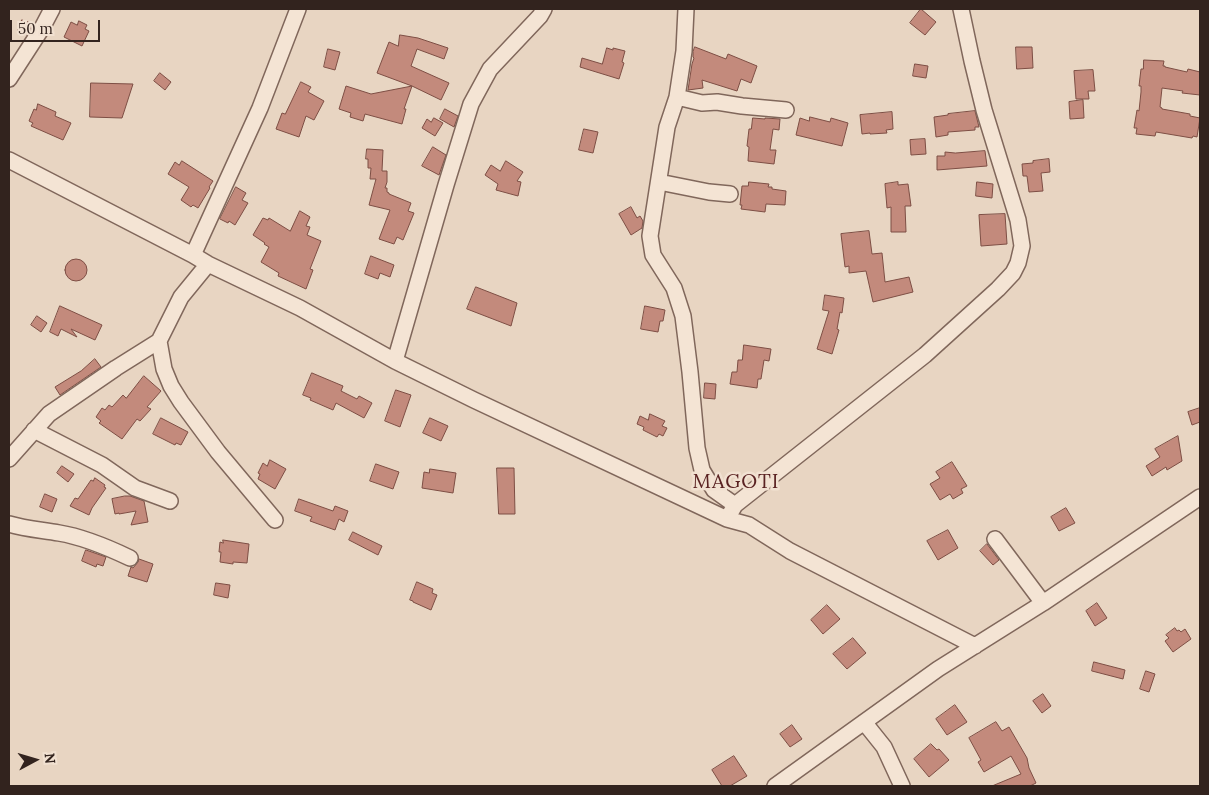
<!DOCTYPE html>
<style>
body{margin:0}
#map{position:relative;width:1209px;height:795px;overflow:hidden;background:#e8d5c2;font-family:Lora,serif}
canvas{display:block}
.frame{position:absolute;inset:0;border:10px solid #32231e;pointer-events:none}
.north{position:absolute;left:10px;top:735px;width:50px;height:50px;-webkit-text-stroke:4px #f1e1d1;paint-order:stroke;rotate:84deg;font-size:14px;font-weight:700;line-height:20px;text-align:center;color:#32231e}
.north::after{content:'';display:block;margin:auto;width:18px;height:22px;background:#32231e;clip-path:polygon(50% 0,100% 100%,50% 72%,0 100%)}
.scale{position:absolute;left:10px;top:20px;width:90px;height:22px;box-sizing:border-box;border:2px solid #32231e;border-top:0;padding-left:6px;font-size:15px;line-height:18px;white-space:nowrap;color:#32231e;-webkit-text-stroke:4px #f1e1d1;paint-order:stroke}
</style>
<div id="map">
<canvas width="1209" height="795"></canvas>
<div class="frame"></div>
<div class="north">N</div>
<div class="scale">50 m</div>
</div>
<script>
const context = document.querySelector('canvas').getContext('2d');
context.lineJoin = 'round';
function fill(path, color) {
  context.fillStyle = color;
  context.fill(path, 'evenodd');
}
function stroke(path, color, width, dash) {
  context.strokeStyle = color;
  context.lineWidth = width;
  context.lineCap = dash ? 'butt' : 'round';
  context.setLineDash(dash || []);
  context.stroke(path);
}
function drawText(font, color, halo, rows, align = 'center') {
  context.font = font + ' Lora,serif';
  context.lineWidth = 5;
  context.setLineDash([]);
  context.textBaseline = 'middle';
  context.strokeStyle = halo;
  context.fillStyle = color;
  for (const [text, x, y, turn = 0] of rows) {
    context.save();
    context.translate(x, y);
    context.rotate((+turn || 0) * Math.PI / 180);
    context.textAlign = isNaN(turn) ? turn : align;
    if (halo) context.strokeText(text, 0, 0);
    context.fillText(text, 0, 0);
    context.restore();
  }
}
const building = new Path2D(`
 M921 9 936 22 925 35 910 23Z
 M22 20 34 24 27 33 18 31Z
 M79 21 87 25 85 29 89 31 82 46 64 37 71 22 77 25Z
 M400 35 418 38 448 48 444 59 417 49 411 66 449 83 441 100 412 86 404 109H406L402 124 365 114 363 121 350 117 351 113 339 109 346 86 371 94 412 86 377 73 389 42 398 46Z
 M695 47 726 59 728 54 757 66 751 83 741 79 737 91 702 80 703 88 688 90 692 64 694 58 693 57V52Z
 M1016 47H1032L1033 68 1017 69Z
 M607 48 613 50V48L625 51 622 62 624 63 619 79 580 67 582 58 602 64Z
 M328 49 340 52 335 70 324 67Z
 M1144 60 1164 61 1163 66H1165V67L1187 72 1188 69 1200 72V95L1182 93 1183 91 1162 88 1160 107 1162 108V109L1190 114V116L1200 118 1197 137 1193 136 1192 138 1156 132 1155 136 1136 134 1137 128H1134L1137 110 1139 111 1141 92V86H1139L1141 69H1143Z
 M915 64 928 66 926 78 913 76Z
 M1093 70 1095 91H1088L1089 99H1076L1074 71Z
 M160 73 171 82 165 90 154 81Z
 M301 82 311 87 308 92 324 101 314 120 306 116 299 137 276 129 282 113 285 114Z
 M91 83 133 84 122 118 90 117Z
 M1083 100 1084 118 1070 119 1069 102Z
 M38 104 56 112 55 116 71 123 63 140 31 126 33 123 29 121 34 109 36 110Z
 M445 109 458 116 454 127 440 119Z
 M975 111 979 127H975V130L948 132V135L936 137 934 117 948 115V114Z
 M892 112 893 129 886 130 887 133 870 134V133L862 134 860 115Z
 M810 117 830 122 831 118 848 123 842 146 796 135 800 118 809 121Z
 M434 118 443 123 435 136 422 128 427 119 431 122Z
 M753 118 765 119V118L780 119 779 130 773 129 770 150H776L774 164 748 161 749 147 747 146 749 129H751Z
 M584 129 598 132 593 153 579 150Z
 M925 139 926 154 911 155 910 140Z
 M433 147 446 155 439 175 422 166Z
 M367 149 383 150 382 171H387V182L385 188H387V192L389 193V194L411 203 408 211 414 213 403 240 397 237 394 244 379 239 390 210 369 205 376 179H370L371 168H368V159H366Z
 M985 151 987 166 937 170V156H945V152L955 153Z
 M1049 159 1050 172 1041 173 1043 191 1029 192 1027 176H1023L1022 164 1033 163V161Z
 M182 161 213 181 209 187 210 188 198 208 193 205 191 207 181 200 189 187 168 174 175 162 179 165Z
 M506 161 523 172 517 181 521 182 518 196 496 190 498 184 485 175 491 165 500 171Z
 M749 182 769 184 768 187H772V189L786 191 785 205 766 204 765 212 741 209 742 205H740L742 186H748Z
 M898 182V185L908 184 911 206H905L906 232H891V207L887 208 885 184Z
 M977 182 993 184 992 198 976 196Z
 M236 187 246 193 242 200 248 203 235 225 229 221 228 223 220 219Z
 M631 207 637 218 640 216 643 221 642 228 631 235 619 214Z
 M300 211 310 217 306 226 310 227 307 235 321 241 310 269 313 270 306 289 278 276 279 273 261 262 269 247 264 244 265 243 253 235 263 218 268 220 269 218 290 231Z
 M1005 214 1007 244 981 246 979 215Z
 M869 231 872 254 882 253 885 282 909 277 913 292 873 302 866 271 849 273V266L845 267 841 234Z
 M371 256 394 265 390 277 380 273 378 279 365 274Z
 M65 270a11 11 0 1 1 22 0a11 11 0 1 1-22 0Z
 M476 287 517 303 511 326 467 309Z
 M825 295 844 298 842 313 840 312 837 329 839 330 832 354 817 349 829 311 823 310Z
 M60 306 102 325 95 340 71 329 77 337 61 329 58 336 50 332Z
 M645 306 665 310 663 321H660L658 332 641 329Z
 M37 316 47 323 41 332 31 325Z
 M744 345 771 349 769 361 764 360 761 379H758L757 388 730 384 732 372H737L738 360H742Z
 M95 359 101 367 60 395 55 387 81 371Z
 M312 373 343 386 341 391 357 399 359 396 372 403 364 418 336 403 333 410 310 400 311 398 303 395Z
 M144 376 161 391 147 407 151 409 140 421 137 419 122 439 99 423 101 421 96 417 102 408 105 410 109 405 112 407 123 395 126 398Z
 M705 383 716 384 715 399 704 398Z
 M396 390 411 395 400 427 385 421Z
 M1200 408V422L1192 425 1188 412Z
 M650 414 665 421 662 426 667 428 663 436 659 434 657 437 643 430 644 427 637 424 640 416 648 420Z
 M161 418 188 432 181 445 176 443 175 445 153 434Z
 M430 418 448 426 441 441 423 433Z
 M1178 436 1182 461 1167 470 1166 467 1152 476 1146 466 1160 457 1155 449Z
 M270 460 286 469 275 489 258 479 260 474 258 473 263 463 267 466Z
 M952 462 967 486 961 489 963 493 953 499 950 494 940 500 930 484 940 478 936 472Z
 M376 464 399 472 393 489 370 481Z
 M62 466 74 474 68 482 57 473Z
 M497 468H514L515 514H499Z
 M430 469 456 473 453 493 422 488 424 472 429 473Z
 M95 478 105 485 104 487 106 488 92 508 89 515 70 506 75 498 78 499 91 480 93 481Z
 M45 494 57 499 52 512 40 507Z
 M125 496H130L144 501 148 522 131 525 136 511 119 514V513L115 514 112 499Z
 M299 499 333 511 335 506 348 511 344 522 339 519 335 530 310 521 312 517 295 511Z
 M1066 508 1075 523 1059 531 1051 517Z
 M948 530 958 548 938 560 927 541Z
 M353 532 382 546 378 555 349 540Z
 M223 540 249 544 247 563 233 562V564L220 562 221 552H219L220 542 223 543Z
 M987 544 999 560 993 565 980 551Z
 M86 550 106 557 103 566 97 564 96 567 82 561Z
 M139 559 153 564 147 582 128 576 131 567 133 568 138 562Z
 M417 582 433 589 432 593 437 595 431 610 413 602V601L410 600Z
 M216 583 230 585 228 598 214 595Z
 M1097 603 1107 618 1095 626 1086 611Z
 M827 605 840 619 823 634 811 620Z
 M1175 628 1177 631 1179 630 1181 632 1185 629 1191 639 1173 652 1165 641 1169 638 1166 635Z
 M853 638 866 653 847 669 833 654Z
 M1094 662 1125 670 1123 679 1092 671Z
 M1146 671 1155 674 1149 692 1140 689Z
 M1043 694 1051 706 1042 713 1033 701Z
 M955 705 967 722 947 735 936 719Z
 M996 722 1002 731 1009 727 1027 758 1029 768 1036 783 1030 786H992L1021 774 1011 756 984 772 978 762 981 760 969 738Z
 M792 725 802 739 790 747 780 734Z
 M931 744 937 750 939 749 949 760 929 777 914 759Z
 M734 756 747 776 730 786H722L712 770Z`);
fill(building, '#c38a7c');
stroke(building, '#7d4e44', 1);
const minor = new Path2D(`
 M686 9 684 51 677 97 667 127 650 236 653 255 674 288 683 316 690 372 697 448 702 470 714 490 735 505
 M9 79 42 28 52 9
 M677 97 702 103 717 102 742 106 786 110
 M9 160 193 255 208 264 300 308 395 361 474 400 727 519 749 525 790 551 975 646
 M659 182 709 192 730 194
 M193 255 260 108 298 9
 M159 341 164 369 171 386 181 402 218 452 275 520
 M395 361 446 185 471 104 490 69 540 16 544 9
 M34 430 102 465 135 488 170 501
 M9 459 49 414 116 368 159 341 181 297 208 264
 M727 519 735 505 925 355 998 289 1013 273 1018 263 1022 246 1018 220 984 110 972 61 961 9
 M9 524C26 529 42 530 59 533 84 537 107 547 130 558
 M995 539 1043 603
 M864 722 884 747 902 786
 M775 786 938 669 1043 603 1200 497`);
stroke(minor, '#80675b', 18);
stroke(minor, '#f4e4d4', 15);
context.letterSpacing = '1px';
drawText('20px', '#5a2222', '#f1e1d1', [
 ["MAGOTI",736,482]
]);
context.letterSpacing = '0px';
</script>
